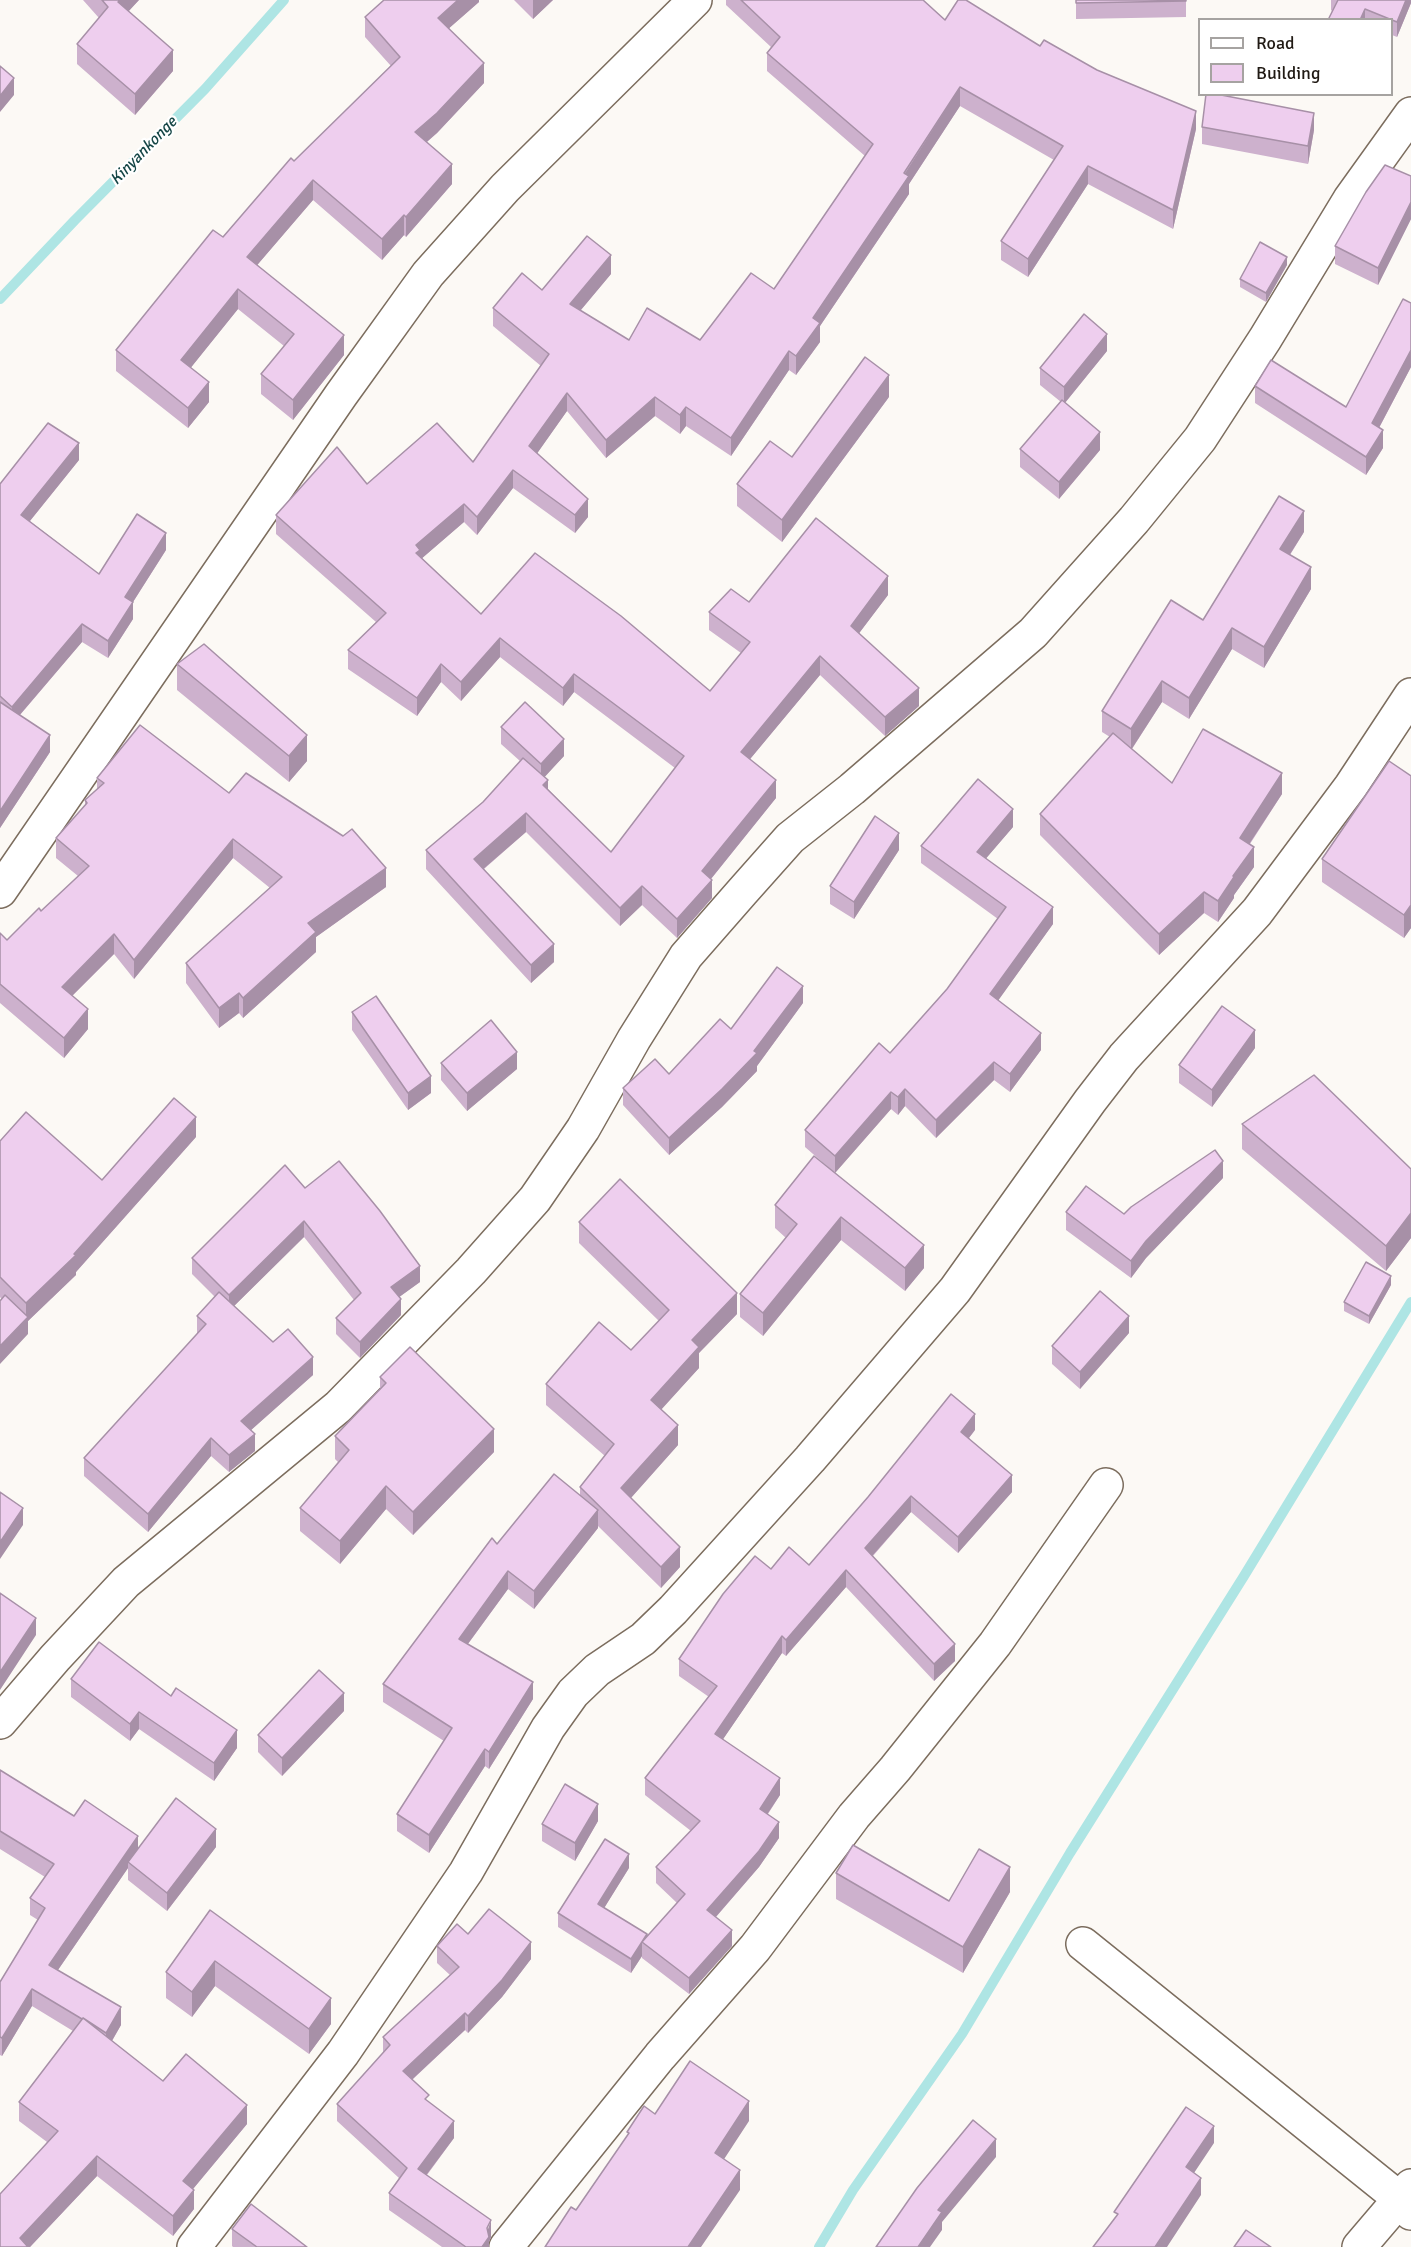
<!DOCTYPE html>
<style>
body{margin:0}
#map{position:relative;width:1411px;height:2247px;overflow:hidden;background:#fcf9f5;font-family:Signika,sans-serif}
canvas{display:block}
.legend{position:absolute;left:1198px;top:18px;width:195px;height:78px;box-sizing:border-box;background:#fff;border:2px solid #a6a3a1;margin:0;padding:8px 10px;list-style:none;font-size:18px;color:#201a14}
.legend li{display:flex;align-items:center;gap:12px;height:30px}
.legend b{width:30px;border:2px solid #a6a3a1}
</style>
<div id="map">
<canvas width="1411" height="2247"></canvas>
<ul class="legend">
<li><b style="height:8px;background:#fff"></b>Road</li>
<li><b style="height:16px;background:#eeceee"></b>Building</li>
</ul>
</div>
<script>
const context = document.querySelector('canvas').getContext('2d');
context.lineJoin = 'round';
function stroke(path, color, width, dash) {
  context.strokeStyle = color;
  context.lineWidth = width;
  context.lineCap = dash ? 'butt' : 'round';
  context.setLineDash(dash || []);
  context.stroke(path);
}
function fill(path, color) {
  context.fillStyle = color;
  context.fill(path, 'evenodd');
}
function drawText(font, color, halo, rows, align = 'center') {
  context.font = font + ' Signika,sans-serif';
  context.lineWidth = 4.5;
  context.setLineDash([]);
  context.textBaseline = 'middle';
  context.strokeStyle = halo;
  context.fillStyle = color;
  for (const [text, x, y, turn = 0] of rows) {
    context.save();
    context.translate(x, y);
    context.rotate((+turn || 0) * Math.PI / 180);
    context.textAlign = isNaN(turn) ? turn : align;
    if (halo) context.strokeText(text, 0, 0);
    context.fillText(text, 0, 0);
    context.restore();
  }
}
stroke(new Path2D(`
 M0 299 75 220 205 89 284 0
 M819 2247 853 2190 962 2034 1070 1853 1244 1576 1411 1302`), '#aee5e4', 10);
const street = new Path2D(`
 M0 891 341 395 428 274 505 188 695 0
 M0 1722 55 1658 126 1582 338 1407 471 1271 535 1199 583 1129 634 1039 686 956 742 892 790 838 852 789 1033 633 1134 520 1200 439 1265 339 1350 199 1411 114
 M1083 1944 1400 2199 1411 2213
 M194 2247 343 2053 466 1872 548 1728 573 1693 597 1670 643 1639 673 1610 810 1459 955 1290 1090 1101 1124 1057 1257 912 1351 786 1411 695
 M506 2247 660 2056 755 1948 854 1816 895 1769 995 1644 1106 1485
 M1359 2247 1411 2186`);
stroke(street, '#7c6d5e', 36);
stroke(street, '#fff', 33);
fill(new Path2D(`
 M83 0H139L128 11 173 71 135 115 77 64V44L99 18Z
 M479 0V2L449 28 484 83 437 133 427 142 452 184 406 237 404 235 382 260 313 200 257 265 344 355 293 420 261 394V374L284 346 238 309 191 367 209 402 188 428 116 371V350L294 161 391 66 365 37V17Z
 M514 0H553L533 19Z
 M726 0H923L945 20 1040 46 1196 129 1173 229 1088 184 1028 277 1001 260V241L1054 160 960 106 909 184V194L820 326V342L796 375 789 370 731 456 686 426 680 434 655 416 606 458 567 411 537 453 588 517 575 533 513 488 477 535 464 522 422 558 481 614 710 691 741 653 709 630V612L749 602 888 595 859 633 919 706 885 736 820 675 750 759 776 798 711 879 712 898 677 938 642 905 620 926 526 832 484 869 554 962 531 983 426 869V850L483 802 520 761 501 744V727L564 756 544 777 548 789 611 852 675 768 574 692 563 706 500 657 461 701 441 682 417 716 348 669V650L376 622 276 534V515L367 484 473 462 541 366 493 326V308L542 290 611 274 580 311 629 340H700L774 289 865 156 767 71V53L771 47 726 5Z
 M1076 0H1186V17L1076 19Z
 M1331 0H1411V3L1397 37 1392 35V20H1328L1332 11 1331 10Z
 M1202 127 1314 130 1308 164 1202 144Z
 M1411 176V219L1378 285 1335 264V246Z
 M1287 265 1266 302 1240 287V279Z
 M1411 303V367L1379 428 1383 448 1366 475 1255 403V386L1346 407Z
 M1107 351 1065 403 1100 450 1059 499 1020 467V449L1061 402 1040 385V368Z
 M889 397 782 542 737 506V484L792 457Z
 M79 460 30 521 99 574 166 550 133 602V619L108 658 82 642 20 715 50 752 0 828V484Z
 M1304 532 1290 555 1311 589 1264 668 1232 649 1189 719 1162 702 1132 749 1172 783 1282 794 1250 844 1254 867 1234 895V898L1218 922 1204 913 1159 955 1040 835V814L1110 737 1102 732V711Z
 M177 664 307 761 289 782 177 690Z
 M1411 776V928L1404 938 1322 882V859Z
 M97 778 229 793 386 887 316 937V952L243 1018 239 1013 219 1028 186 983V963L270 888 233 858 134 979 114 954 72 996 88 1029 64 1058 0 1003V933L7 940 41 911 78 876 56 858V838L85 805V800L97 789Z
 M1013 827 986 858 1053 924 998 1000 1041 1050 1010 1092 994 1080 936 1138 905 1106 898 1115 891 1109 835 1173 924 1268 905 1291 841 1240 763 1336 740 1317V1294L786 1238 775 1228V1205L828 1167 805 1147V1130L890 1053 947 989 998 919 921 863V846Z
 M899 850 854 919 830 904V886Z
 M803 1003 757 1066V1071L722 1107 669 1155 623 1105V1088L669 1074 731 1029Z
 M352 1012 431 1093 408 1110 352 1030Z
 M1255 1048 1212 1107 1179 1083V1065Z
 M441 1063 517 1069 467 1111 441 1080Z
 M1242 1124 1411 1169V1238L1386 1271 1242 1149Z
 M196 1137 76 1272V1275L28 1321V1334L0 1297V1141L102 1180Z
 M1223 1178 1146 1258 1131 1278 1066 1230V1212L1124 1214Z
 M305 1188 420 1282 399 1297 401 1315 360 1358 336 1334V1318L354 1300 304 1237 234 1306 273 1342 313 1375 251 1430 255 1451 229 1472 211 1456 148 1532 84 1476V1458L197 1334V1316L215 1297 192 1274V1258Z
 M579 1222 737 1314 699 1353V1368L661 1409 678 1445 631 1498 680 1567 661 1588 598 1526V1528L534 1609 508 1589 468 1644 533 1699 489 1769 485 1766 429 1853 397 1831V1814L444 1741 383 1702V1684L497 1544 580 1495V1487L605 1456 546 1405V1384L631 1350 659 1321 579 1243Z
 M1391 1285 1369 1324 1344 1311V1302Z
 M1129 1333 1080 1389 1052 1364V1346Z
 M380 1377 494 1452 413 1535 386 1509 340 1564 300 1531V1508L338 1462 335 1459V1436L380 1389Z
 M975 1430 969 1438 1012 1492 958 1553 911 1512 873 1556 955 1661 934 1681 846 1587 786 1656 782 1653 723 1739 780 1795 768 1814 779 1838 759 1867 716 1917 732 1946 689 1994 642 1958V1956L631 1973 558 1927V1913L629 1868 604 1908 647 1937 677 1903 656 1883V1867L691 1831 645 1795V1778L709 1697 679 1676V1659L771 1569 809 1565Z
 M71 1679 237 1748 214 1781 139 1729 130 1741 71 1697Z
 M344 1711 282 1776 258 1752V1735Z
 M0 1770 74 1816 138 1850 216 1847 167 1911 128 1880V1868L58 1970 121 2025 112 2041 163 2081 247 2124 193 2189 194 2209 173 2236 97 2176 30 2247H0L47 2142 19 2121V2102L73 2031 32 2006 2 2056 0 2055V1982L38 1920 30 1915V1898L45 1877 0 1849Z
 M598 1821 575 1861 542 1841V1824Z
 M836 1873 949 1901 1010 1892 963 1973 836 1899Z
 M210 1910 331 2024 309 2054 215 1986 192 2017 166 1998V1972Z
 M468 1934 531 1959 502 1997 468 2033 465 2030 412 2080 454 2138 427 2175 491 2237 489 2242V2247H442L389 2210V2193L399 2178 337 2121V2104L383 2053V2037L450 1975 437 1963V1946Z
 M232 2229 307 2247H233L232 2246Z`), '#cdb1cd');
fill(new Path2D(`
 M120 0H139L118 23V2Z
 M458 0H479V2L438 38V18Z
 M533 0H553L533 19Z
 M1406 0H1411V3L1397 37V22Z
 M1365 9V20H1360Z
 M173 50V71L135 115V94Z
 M484 63V83L437 133 415 152V132Z
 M14 78V95L0 112V96Z
 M960 87V106L909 184V194L820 326V342L796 375V356L813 318Z
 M1196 111V129L1173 229V210Z
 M1314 113V130L1308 164V146Z
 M452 164V184L406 237V217Z
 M1088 166V184L1028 277V259Z
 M313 180V200L247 277V257Z
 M1411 202V219L1378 285V268Z
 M404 215V235L382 260V239Z
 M611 255V274L570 323V304Z
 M1287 257V265L1266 302V293Z
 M238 289V309L181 380V360Z
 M1107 334V351L1064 404V387Z
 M344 335V355L293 420V400Z
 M1411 350V367L1372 441V423Z
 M789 351V370L731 456V438Z
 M889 375V397L782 542V520Z
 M209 382V402L188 428V408Z
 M567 393V411L529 465V446Z
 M655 397V416L606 458V440Z
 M686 407V426L680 434V415Z
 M1383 430V448L1366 475V457Z
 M1100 432V450L1059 499V482Z
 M79 443V460L21 532V515Z
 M513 470V488L477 535V517Z
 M588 499V517L575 533V515Z
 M464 504V522L420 560 416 571V545Z
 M1304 511V532L1280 570V549Z
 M166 533V550L133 602V619L108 658V641L125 597Z
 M1311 567V589L1264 668V647Z
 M888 576V595L851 644V626Z
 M82 624V642L12 724V707Z
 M1232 628V649L1189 719V698Z
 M500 638V657L461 701V682Z
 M820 656V675L741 770V752Z
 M441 664V682L417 716V698Z
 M574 674V692L563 706V688Z
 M1162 681V702L1131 750V729Z
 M919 688V706L885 736V717Z
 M50 735V752L0 828V811Z
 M307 735V761L289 782V756Z
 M564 739V756L541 781V764Z
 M1282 773V794L1240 858V838Z
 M548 780V799L543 785Z
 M776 780V798L702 890V871Z
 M1013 809V827L977 869V852Z
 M526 813V832L474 877V859Z
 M899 833V850L854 919V902Z
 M233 839V858L134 979V960Z
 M1254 847V867L1234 895V898L1218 922V901L1233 876Z
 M386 868V887L316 937V952L243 1018V998L308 923Z
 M712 880V898L677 938V919Z
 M642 886V905L620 926V908Z
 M1204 892V913L1159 955V934Z
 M1411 905V928L1404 938V915Z
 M1053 907V924L990 1012V994Z
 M114 934V954L62 1006V987Z
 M554 944V962L531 983V965Z
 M803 986V1003L757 1066V1071L722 1107 669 1155V1138L754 1051Z
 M239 993V1013L219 1028V1008Z
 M88 1009V1029L64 1058V1038Z
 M1255 1030V1048L1212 1107V1090Z
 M1041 1033V1050L1010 1092V1074Z
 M517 1052V1069L467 1111V1093Z
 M994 1062V1080L936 1138V1120Z
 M431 1076V1093L408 1110V1093Z
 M905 1089V1106L898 1115V1097Z
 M891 1092V1109L835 1173V1156Z
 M196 1117V1137L76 1272V1275L28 1321V1334L0 1364V1346L26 1319V1303L74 1254Z
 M1223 1161V1178L1146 1258 1131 1278V1261L1146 1241Z
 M1411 1213V1238L1386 1271V1246Z
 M841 1217V1240L763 1336V1313Z
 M304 1221V1237L229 1311V1295Z
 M924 1245V1268L905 1291V1268Z
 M420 1266V1282L391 1303V1287Z
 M1391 1276V1285L1369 1324V1316Z
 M737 1293V1314L699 1353V1368L651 1421V1400L692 1340Z
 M401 1299V1315L360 1358V1342Z
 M1129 1316V1333L1080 1389V1372Z
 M313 1357V1375L241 1439V1421Z
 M975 1414V1430L961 1448V1432Z
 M678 1425V1445L621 1509V1488Z
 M494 1429V1452L413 1535V1512Z
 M255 1434V1451L229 1472V1455Z
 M211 1438V1456L148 1532V1514Z
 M1012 1475V1492L958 1553V1537Z
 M386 1486V1509L340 1564V1541Z
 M911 1496V1512L865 1564V1548Z
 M23 1508V1525L0 1559V1542Z
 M598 1510V1528L534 1609V1591Z
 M680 1547V1567L661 1588V1567Z
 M846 1570V1587L786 1656V1640Z
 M508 1571V1589L459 1656V1639Z
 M36 1618V1635L0 1690V1672Z
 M782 1636V1653L715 1751V1734Z
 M955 1644V1661L934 1681V1664Z
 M533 1682V1699L489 1769V1752Z
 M344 1693V1711L282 1776V1758Z
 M139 1712V1729L130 1741V1724Z
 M237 1730V1748L214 1781V1763Z
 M485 1749V1766L429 1853V1835Z
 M780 1778V1795L760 1825V1809Z
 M598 1804V1821L575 1861V1843Z
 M779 1822V1838L759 1867 707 1927V1910Z
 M216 1829V1847L167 1911V1893Z
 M138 1836V1854L128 1862V1868L49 1983V1965Z
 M629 1854V1868L598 1918V1904Z
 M1010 1867V1892L963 1973V1947Z
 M732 1930V1946L689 1994V1978Z
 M531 1942V1959L502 1997 468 2033V2016Z
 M642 1942V1956L631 1973V1959Z
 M215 1961V1986L192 2017V1992Z
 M32 1989V2006L2 2056V2038Z
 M331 1998V2024L309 2054V2029Z
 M121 2007V2025L106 2051V2033Z
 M465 2013V2030L403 2088V2071Z
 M749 2101V2121L715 2173V2153Z
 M247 2105V2124L183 2201V2181Z
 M454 2121V2138L418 2186V2169Z
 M1214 2126V2143L1186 2185V2167Z
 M996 2139V2157L942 2222V2230L930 2247H918L938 2210Z
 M97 2156V2176L30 2247H20V2238Z
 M740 2170V2190L701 2247H688Z
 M1201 2178V2195L1167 2247H1155Z
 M194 2190V2209L173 2236V2216Z
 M491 2220V2237L489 2242V2247H482Z`), '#a790a7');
const building = new Path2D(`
 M102 0H120L118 2 173 50 135 94 77 44 108 7Z
 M384 0H458L438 18 484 63 437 113 415 132 452 164 406 217 404 215 382 239 313 180 247 257 344 335 293 400 261 374 294 334 238 289 181 360 209 382 188 408 116 350 213 230 223 237 291 158 294 161 400 57 365 17Z
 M741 0H923L945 20 958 0H966L1040 46 1044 40 1097 70 1196 111 1173 210 1088 166 1028 259 1001 241 1063 146 960 87 904 173 909 176 813 318 820 323 796 356 789 351 731 438 686 407 680 415 655 397 606 440 567 393 529 446 588 499 575 515 513 470 477 517 464 504 416 545 420 550 416 553 481 614 535 553 621 616 710 691 750 642 709 612 731 589 749 602 816 518 888 576 851 626 919 688 885 717 820 656 741 752 776 780 702 871 712 880 677 919 642 886 620 908 526 813 474 859 554 944 531 965 426 850 483 802 523 758 548 780 543 785 611 852 684 756 574 674 563 688 500 638 461 682 441 664 417 698 348 650 386 613 276 515 337 447 367 484 437 423 473 462 549 354 493 308 522 273 542 290 587 236 611 255 570 304 629 340 647 308 700 340 751 273 774 289 873 144 767 53 780 37Z
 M1076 0H1186V1L1076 3Z
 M1338 0H1406L1397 22 1365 9 1360 20H1328Z
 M0 66 14 78 0 96Z
 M1206 94H1216L1314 113 1308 146 1202 127Z
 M1385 165 1411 176V202L1378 268 1335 246 1366 192Z
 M1260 242 1287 257 1266 293 1240 279Z
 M1403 299 1411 303V350L1372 423 1383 430 1366 457 1255 386 1271 360 1346 407Z
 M1084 314 1107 334 1064 387 1040 368Z
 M865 357 889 375 782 520 737 484 770 441 792 457Z
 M1062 400 1100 432 1059 482 1020 449Z
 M48 423 79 443 21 515 99 574 137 514 166 533 125 597 133 602 108 641 82 624 12 707 0 696V484Z
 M1279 496 1304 511 1280 549 1311 567 1264 647 1232 628 1189 698 1162 681 1131 729 1102 711 1171 600 1203 620Z
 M204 644 307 735 289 756 177 664Z
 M0 702 50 735 0 811Z
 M525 702 564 739 541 764 501 727Z
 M140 725 229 793 246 773 343 836 352 829 386 868 308 923 316 932 243 998 239 993 219 1008 186 963 282 877 233 839 134 960 114 934 62 987 88 1009 64 1038 0 984V933L7 940 39 908 41 911 89 866 56 838 87 803 85 800 104 783 97 778Z
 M1203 729 1282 773 1240 838 1254 847 1233 876 1234 877 1218 901 1204 892 1159 934 1040 814 1113 733 1172 783Z
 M1389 761 1411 776V905L1404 915 1322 859Z
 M978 779 1013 809 977 852 1053 907 990 994 1041 1033 1010 1074 994 1062 936 1120 905 1089 898 1097 891 1092 835 1156 805 1130 879 1043 890 1053 947 989 1006 907 921 846Z
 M875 816 899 833 854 902 830 886Z
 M777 967 803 986 754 1051 757 1053 722 1089 669 1138 623 1088 655 1059 669 1074 720 1019 731 1029Z
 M376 996 431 1076 408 1093 352 1012Z
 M1222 1006 1255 1030 1212 1090 1179 1065Z
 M491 1020 517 1052 467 1093 441 1063Z
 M1314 1075 1411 1169V1213L1386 1246 1242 1124Z
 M174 1098 196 1117 74 1254 76 1255 26 1303 0 1277V1141L26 1112 102 1180Z
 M1215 1150 1223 1161 1146 1241 1131 1261 1066 1212 1086 1186 1124 1214 1131 1207Z
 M814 1156 924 1245 905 1268 841 1217 763 1313 740 1294 797 1224 775 1205Z
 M339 1161 380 1211 420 1266 391 1287 401 1299 360 1342 336 1318 361 1293 304 1221 229 1295 192 1258 285 1165 305 1188Z
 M620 1179 737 1293 692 1340 699 1347 651 1400 678 1425 621 1488 680 1547 661 1567 580 1487 614 1444 546 1384 599 1322 631 1350 669 1310 579 1222Z
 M1366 1262 1391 1276 1369 1316 1344 1302Z
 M1100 1291 1129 1316 1080 1372 1052 1346Z
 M219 1292 273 1342 288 1329 313 1357 241 1421 255 1434 229 1455 211 1438 148 1514 84 1458 206 1324 197 1316Z
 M5 1295 28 1317 0 1346V1301Z
 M410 1347 494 1429 413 1512 386 1486 340 1541 300 1508 349 1450 335 1436 386 1383 380 1377Z
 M951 1394 975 1414 961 1432 1012 1475 958 1537 911 1496 865 1548 955 1644 934 1664 846 1570 786 1640 782 1636 715 1734 780 1778 760 1809 779 1822 759 1851 707 1910 732 1930 689 1978 642 1942 685 1894 656 1867 700 1821 645 1778 717 1686 679 1659 723 1594 755 1556 771 1569 789 1547 809 1565 868 1497Z
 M554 1474 598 1510 534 1591 508 1571 459 1639 533 1682 489 1752 485 1749 429 1835 397 1814 452 1728 383 1684 492 1538 497 1544Z
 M0 1492 23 1508 0 1542Z
 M0 1593 36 1618 0 1672Z
 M99 1642 171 1696 176 1688 237 1730 214 1763 139 1712 130 1724 71 1679Z
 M319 1670 344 1693 282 1758 258 1735Z
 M0 1770 74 1816 85 1800 138 1836 49 1965 121 2007 106 2033 83 2018 82 2019 32 1989 2 2038 0 2037V1982L45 1908 30 1898 54 1864 0 1831Z
 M565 1784 598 1804 575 1843 542 1824Z
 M176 1798 216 1829 167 1893 128 1862Z
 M605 1839 629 1854 598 1904 647 1934 631 1959 558 1913Z
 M853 1845 949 1901 979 1849 1010 1867 963 1947 836 1873Z
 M489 1909 531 1942 502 1980 468 2016 465 2013 403 2071 429 2095 425 2099 454 2121 418 2169 491 2220 487 2228 489 2237 482 2247H466L389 2193 407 2168 337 2104 390 2045 383 2037 459 1967 437 1946 457 1924 468 1934Z
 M210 1910 331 1998 309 2029 215 1961 192 1992 166 1972Z
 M83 2018 163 2081 186 2054 247 2105 183 2181 194 2190 173 2216 97 2156 20 2238 28 2247H0V2194L58 2131 19 2102Z
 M690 2061 749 2101 715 2153 740 2170 688 2247H545L571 2207 576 2210 629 2133 627 2132 644 2106 655 2114Z
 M1186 2107 1214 2126 1186 2167 1201 2178 1155 2247H1093L1118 2214 1114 2212Z
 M973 2120 996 2139 938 2210 942 2212 918 2247H876L917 2188Z
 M251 2204 307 2247H257L232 2229Z
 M1246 2230 1271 2247H1234Z`);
fill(building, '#eeceee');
stroke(building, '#a790a7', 1.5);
drawText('italic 16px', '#154646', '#fff', [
 ["Kinyankonge",144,151,-46]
]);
</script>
